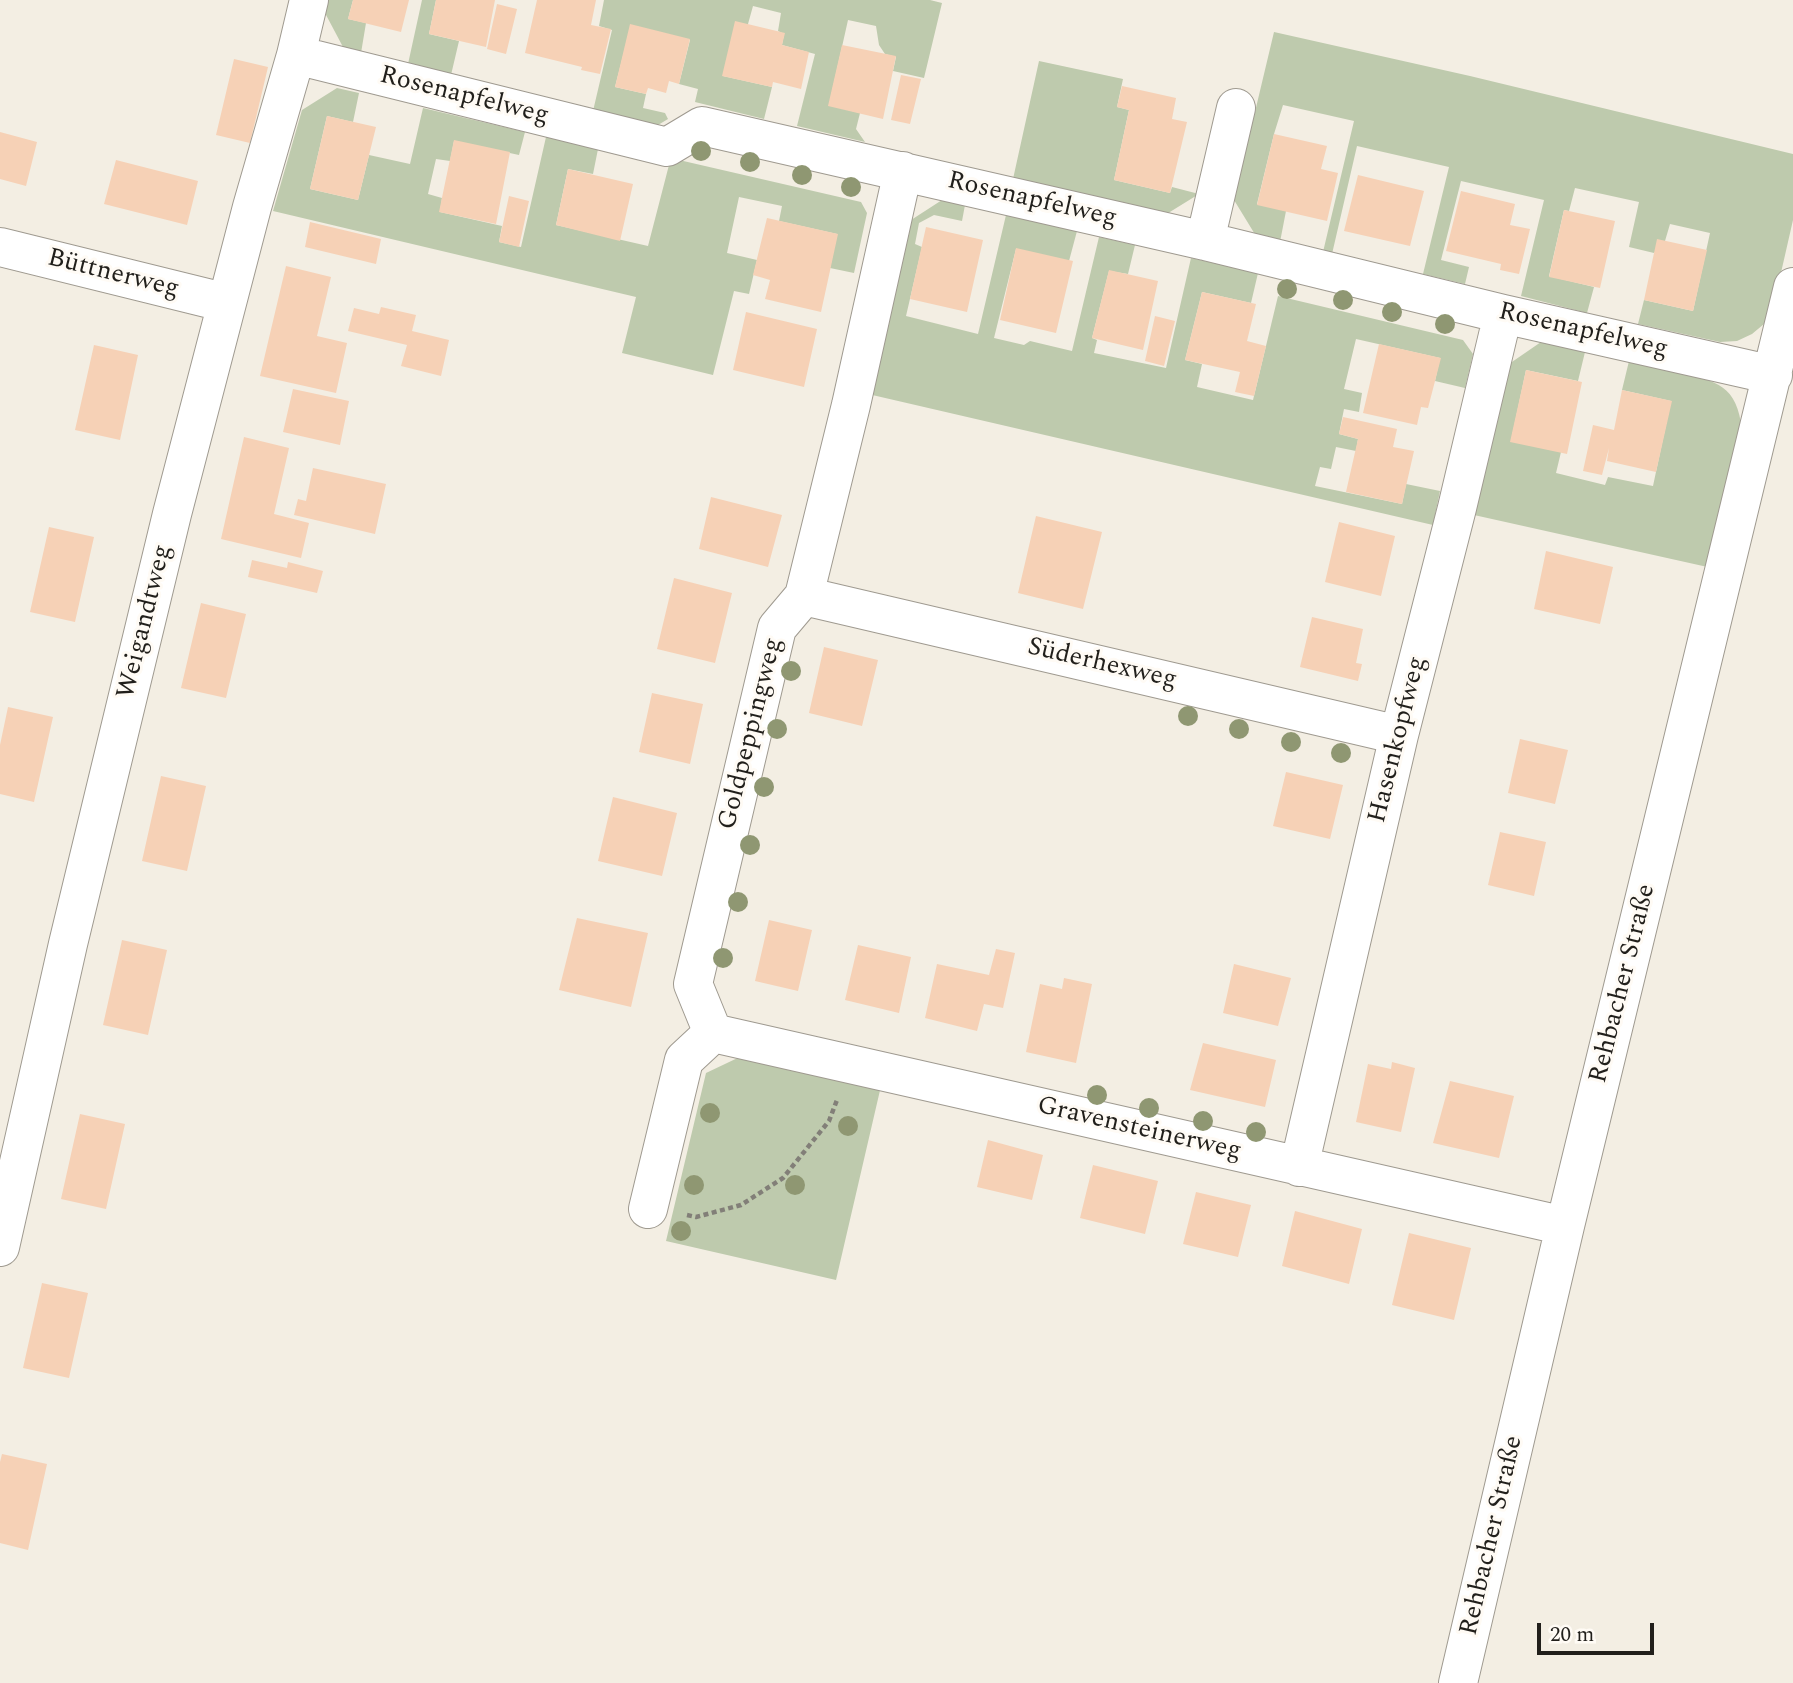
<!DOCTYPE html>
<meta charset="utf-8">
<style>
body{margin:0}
#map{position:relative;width:1793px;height:1683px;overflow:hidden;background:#f3eee3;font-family:Spectral,serif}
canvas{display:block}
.scale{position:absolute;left:1537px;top:1623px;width:117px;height:32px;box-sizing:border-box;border:4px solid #211f1b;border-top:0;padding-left:9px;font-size:21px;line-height:24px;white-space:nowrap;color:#211f1b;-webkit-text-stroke:5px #fffbf5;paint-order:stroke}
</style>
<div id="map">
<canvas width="1793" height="1683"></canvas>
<div class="scale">20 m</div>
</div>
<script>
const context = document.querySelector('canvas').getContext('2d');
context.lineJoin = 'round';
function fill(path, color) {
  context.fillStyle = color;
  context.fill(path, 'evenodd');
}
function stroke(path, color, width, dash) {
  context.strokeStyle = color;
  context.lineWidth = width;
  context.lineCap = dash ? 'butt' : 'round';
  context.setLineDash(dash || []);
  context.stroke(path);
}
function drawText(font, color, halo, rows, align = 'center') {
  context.font = font + ' Spectral,serif';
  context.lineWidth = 6;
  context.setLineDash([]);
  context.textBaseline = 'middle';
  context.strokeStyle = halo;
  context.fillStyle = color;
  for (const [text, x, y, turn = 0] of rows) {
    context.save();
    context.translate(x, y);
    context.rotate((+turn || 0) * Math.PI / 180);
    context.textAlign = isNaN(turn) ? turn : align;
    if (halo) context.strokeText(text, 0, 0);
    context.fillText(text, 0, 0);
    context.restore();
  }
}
fill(new Path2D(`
 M328 0H353L348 19 366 23 361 53 343 47 325 13Z
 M422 0H436L429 34 459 41 451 75 408 64Z
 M604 0H930L942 3 924 78 893 71 896 57 885 54 879 45 876 26 848 20 829 105 860 113 856 129 865 142 797 126 815 54 782 45 784 34 778 31 781 13 753 6 748 24 723 76 772 87 764 119 695 102 698 89 679 84 690 40 631 25 615 87 646 94 643 108 665 113 668 119 658 125 593 111 612 30 599 26Z
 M1274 32 1470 76 1793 154V220L1775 299 1764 324 1752 334 1737 341 1720 342 1638 324 1644 300 1693 311 1710 233 1670 224 1665 241 1654 253 1629 247 1639 202 1575 188 1569 211 1564 210 1549 276 1594 287 1587 313 1521 296 1544 200 1461 181 1441 260 1469 267 1465 284 1423 274 1449 167 1357 146 1332 254 1323 252 1354 121 1283 105 1274 134 1257 204 1286 211 1280 242 1256 236 1234 200Z
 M1039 61 1123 79 1117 107 1129 110 1114 180 1170 193 1172 187 1199 194 1165 215 1013 179Z
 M337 88 359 93 353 122 327 116 310 189 358 200 369 155 410 164 423 108 525 132 519 155 454 141 450 161 436 159 428 194 442 198 440 212 502 226 499 242 521 247 546 137 598 149 593 174 568 169 556 225 648 246 669 165 679 160 861 202 867 213 854 273 830 268 837 234 779 221 782 206 739 197 727 253 757 260 749 294 734 291 713 375 622 353 636 297 273 211 302 110Z
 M942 200 965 205 962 221 934 215 919 223 915 244 922 247 906 316 978 334 1006 215 1077 231 1069 261 1016 249 994 338 1024 345 1030 341 1072 351 1099 237 1135 245 1128 274 1109 271 1092 338 1097 340 1094 353 1166 368 1191 258 1258 273 1251 303 1202 292 1185 360 1202 364 1197 387 1253 400 1278 296 1463 340 1473 354 1465 388 1435 381 1440 358 1356 339 1344 389 1362 393 1359 412 1344 409 1339 434 1358 439 1356 451 1336 447 1331 469 1320 467 1315 486 1402 504 1406 484 1440 491 1433 525 868 394 908 222Z
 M1541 342 1585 352 1578 381 1526 370 1511 441 1561 452 1556 473 1605 485 1608 477 1653 486 1671 401 1622 390 1629 361C1646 365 1662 369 1679 373 1717 381 1737 385 1742 430L1712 568 1474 515 1509 364Z
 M746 1054 881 1086 836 1280 666 1241 706 1073Z`), '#becaad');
fill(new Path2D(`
 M353 0H409L401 32 348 19Z
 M436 0H495L486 47 429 34Z
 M537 0H596L591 25 611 29 600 74 581 70 582 67 525 53Z
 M497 4 517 9 506 54 487 49Z
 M735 21 785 33 782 45 809 52 801 89 773 82 772 87 722 76Z
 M630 24 690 39 679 84 669 81 666 93 648 88 646 94 615 87Z
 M842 45 896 56 883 119 828 106Z
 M234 59 268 67 250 143 216 135Z
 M901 75 921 79 910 124 891 120Z
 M1122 86 1176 98 1172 119 1187 122 1170 193 1114 180 1129 110 1117 107Z
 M327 116 376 127 358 200 310 189Z
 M0 132 37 142 26 186 0 179Z
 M1274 134 1327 146 1321 169 1338 173 1327 221 1257 205Z
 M454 140 510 152 496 224 439 212Z
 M116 160 198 181 187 225 104 204Z
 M568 169 633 184 620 241 556 225Z
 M1358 175 1424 191 1410 246 1344 231Z
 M1461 191 1515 204 1510 225 1530 229 1519 274 1500 270 1501 264 1446 251Z
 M509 196 529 201 519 247 499 242Z
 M1564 210 1615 221 1600 288 1549 277Z
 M767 218 838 234 821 312 765 299 770 280 753 275Z
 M310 222 381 239 376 264 305 247Z
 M926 227 983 240 967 312 910 299Z
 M1657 239 1707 250 1693 311 1644 300Z
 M1016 248 1073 261 1056 333 1000 320Z
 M286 266 331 277 317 336 347 343 336 393 260 376Z
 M1109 270 1158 281 1143 350 1092 338Z
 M1202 292 1256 304 1247 341 1266 346 1254 396 1235 392 1240 372 1185 360Z
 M381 307 416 315 412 331 449 340 441 376 401 366 407 345 348 331 354 308 379 314Z
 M746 312 817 329 804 387 733 370Z
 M1155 316 1175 321 1164 366 1145 361Z
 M1379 344 1441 358 1428 408 1421 407 1417 425 1363 413Z
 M94 345 138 355 120 440 75 430Z
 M1526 370 1582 382 1567 454 1510 442Z
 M293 389 349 401 340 445 283 432Z
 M1622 390 1672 401 1656 472 1607 461 1609 448 1602 475 1583 471 1593 425 1614 430Z
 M1343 417 1397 429 1393 447 1414 451 1402 504 1346 492 1358 439 1339 434Z
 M244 437 289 448 274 514 309 523 301 558 221 539Z
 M313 468 386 484 375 534 294 515 298 499 306 501Z
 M711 497 782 515 768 567 699 549Z
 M1036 516 1102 532 1083 609 1018 593Z
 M1339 522 1395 536 1381 596 1325 582Z
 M49 527 94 537 75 622 30 612Z
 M1546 551 1613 567 1600 624 1534 609Z
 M252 560 287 568 288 562 323 571 317 593 248 577Z
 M674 578 732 593 715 663 657 649Z
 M201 603 246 614 226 698 181 688Z
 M1312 617 1363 629 1356 663 1362 664 1358 681 1300 667Z
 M824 647 878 660 862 726 809 713Z
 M652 693 703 704 690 764 639 752Z
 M8 707 53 717 34 802 0 794V745Z
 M1520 739 1568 750 1555 804 1508 793Z
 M1286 772 1343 785 1330 839 1273 826Z
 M161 776 206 786 187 871 142 861Z
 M613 797 677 813 662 876 598 861Z
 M1500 832 1546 842 1534 896 1488 885Z
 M577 918 648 933 631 1007 559 990Z
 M769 920 812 930 798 991 755 981Z
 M122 940 167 950 148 1035 103 1025Z
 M858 945 911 957 899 1013 845 1000Z
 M996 949 1015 953 1003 1008 984 1004 977 1031 925 1018 937 964 989 975Z
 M1234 964 1291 978 1278 1026 1223 1013Z
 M1064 978 1092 984 1076 1063 1026 1052 1040 984 1062 989Z
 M1203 1043 1276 1060 1265 1107 1190 1090Z
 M1392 1062 1415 1068 1401 1132 1356 1122 1368 1064 1391 1069Z
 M1450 1081 1514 1096 1499 1158 1433 1143Z
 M80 1114 125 1124 106 1209 61 1199Z
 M988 1140 1043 1155 1032 1200 977 1187Z
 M1093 1165 1158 1181 1145 1234 1080 1218Z
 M1196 1192 1251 1205 1238 1257 1183 1244Z
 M1295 1211 1362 1229 1349 1284 1282 1266Z
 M1409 1233 1471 1248 1454 1320 1392 1305Z
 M42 1283 88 1293 69 1378 23 1368Z
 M2 1454 47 1464 28 1550 0 1543V1462Z`), '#f6d1b6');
const minor = new Path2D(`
 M296 55 667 147 702 126 1205 241 1503 314 1773 375
 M1205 241 1236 108
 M0 247 227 303
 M804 596 1399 735
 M713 1033 1565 1226
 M1299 1167 1399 735 1457 508 1503 314
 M648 1209 684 1060 713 1033 693 984 777 628 804 596 851 405 903 171
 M0 1247 68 944 172 514 252 207 296 55 309 0
 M1458 1683 1565 1226 1793 287`);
stroke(minor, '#9f9a90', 40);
stroke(new Path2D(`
 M687 1215 696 1217 741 1205 783 1178 829 1121 837 1100`), '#827f78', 4.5, [5, 3.5]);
stroke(minor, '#fff', 38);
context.fillStyle = '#8f9772';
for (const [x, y] of [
 [701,151],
 [750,162],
 [802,175],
 [851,187],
 [1287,289],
 [1343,300],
 [1392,312],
 [1445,324],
 [791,671],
 [1188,716],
 [777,729],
 [1239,729],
 [1291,742],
 [1341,753],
 [764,787],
 [750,845],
 [738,902],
 [723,958],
 [1097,1095],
 [1149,1108],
 [710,1113],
 [1203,1121],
 [848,1126],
 [1256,1132],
 [694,1185],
 [795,1185],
 [681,1231]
]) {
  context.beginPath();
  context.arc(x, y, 10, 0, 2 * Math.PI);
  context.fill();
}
drawText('26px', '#211f1b', '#fffbf5', [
 ["Rosenapfelweg",464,97,14],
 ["Rosenapfelweg",1032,201,13],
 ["Büttnerweg",113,275,14],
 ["Rosenapfelweg",1583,332,13],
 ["Weigandtweg",146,622,-76],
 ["Süderhexweg",1102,665,13],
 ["Goldpeppingweg",752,734,-76],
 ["Hasenkopfweg",1399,740,-76],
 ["Rehbacher Straße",1624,984,-76],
 ["Gravensteinerweg",1139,1130,13],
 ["Rehbacher Straße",1493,1536,-77]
]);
</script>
